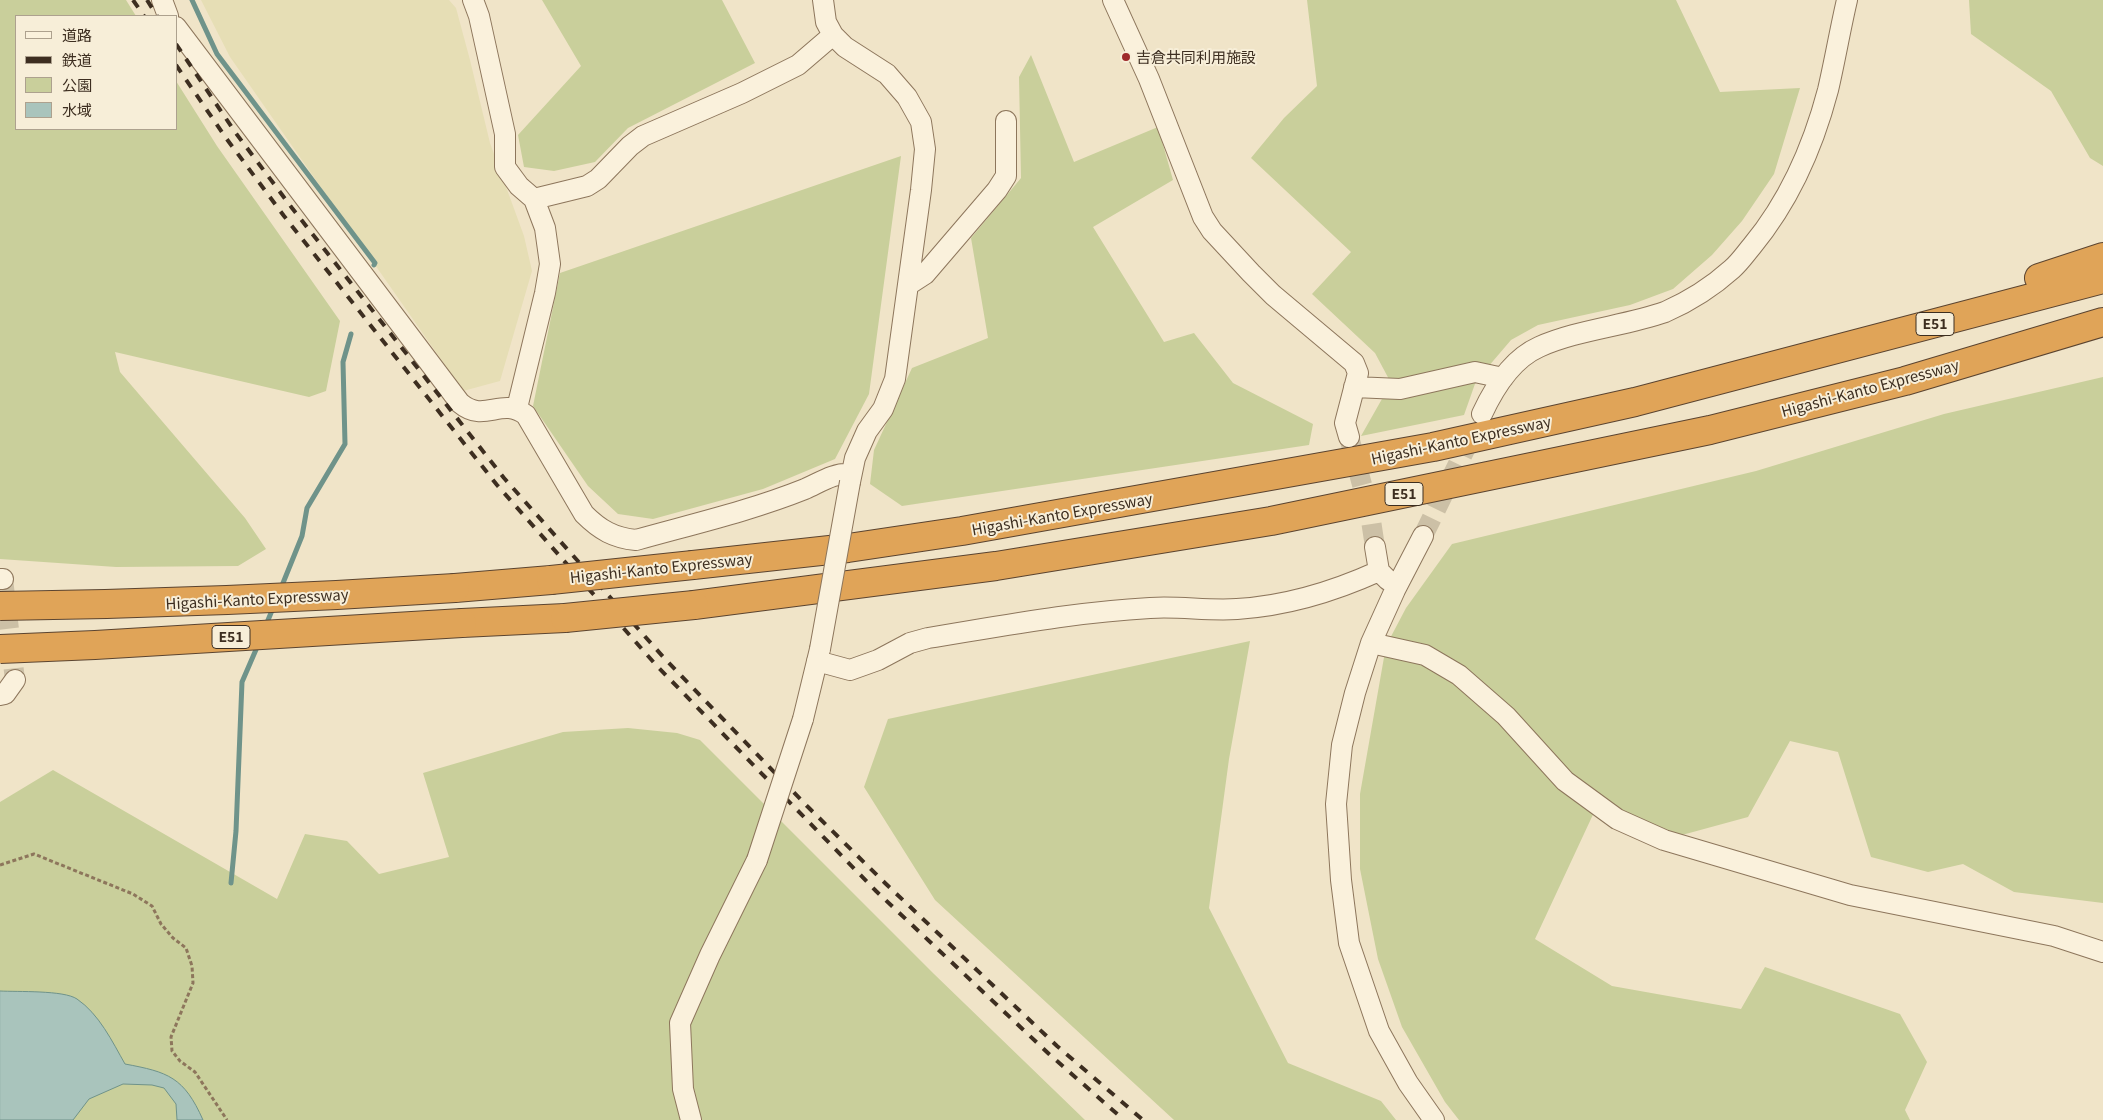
<!DOCTYPE html>
<meta charset="utf-8">
<style>
body{margin:0}
#map{position:relative;width:2103px;height:1120px;overflow:hidden;background:#f0e4c8;font-family:Georgia,"Noto Sans JP",serif}
canvas{display:block}
.legend{position:absolute;left:15px;top:15px;width:162px;height:115px;box-sizing:border-box;background:#f7eed8;border:1px solid #ada18e;margin:0;padding:6px 9px;list-style:none;font-size:15px;color:#3d2e20}
.legend li{display:flex;align-items:center;gap:10px;height:25px}
.legend b{width:25px;border:1px solid #ada18e}
</style>
<div id="map">
<canvas width="2103" height="1120"></canvas>
<ul class="legend">
<li><b style="height:6px;background:#faf1dc"></b>道路</li>
<li><b style="height:6px;background:#3d2e20"></b>鉄道</li>
<li><b style="height:14px;background:#c9cf9b"></b>公園</li>
<li><b style="height:14px;background:#a9c4bc"></b>水域</li>
</ul>
</div>
<script>
const context = document.querySelector('canvas').getContext('2d');
context.lineJoin = 'round';
function fill(path, color) {
  context.fillStyle = color;
  context.fill(path, 'evenodd');
}
function stroke(path, color, width, dash) {
  context.strokeStyle = color;
  context.lineWidth = width;
  context.lineCap = dash ? 'butt' : 'round';
  context.setLineDash(dash || []);
  context.stroke(path);
}
function drawText(font, color, halo, rows, align = 'center') {
  context.font = font + ' Georgia,"Noto Sans JP",serif';
  context.lineWidth = 4;
  context.setLineDash([]);
  context.textBaseline = 'middle';
  context.strokeStyle = halo;
  context.fillStyle = color;
  for (const [text, x, y, turn = 0] of rows) {
    context.save();
    context.translate(x, y);
    context.rotate((+turn || 0) * Math.PI / 180);
    context.textAlign = isNaN(turn) ? turn : align;
    if (halo) context.strokeText(text, 0, 0);
    context.fillText(text, 0, 0);
    context.restore();
  }
}
fill(new Path2D(`
 M201 0H449L456 8 470 60 490 143 524 236 532 271 500 381 463 391 230 57Z`), '#e6deb5');
fill(new Path2D(`
 M0 0H126L136 16H16V129H176V81L217 146 340 321 326 391 309 397 115 352 120 372 245 518 266 549 238 566 116 567 0 559Z
 M542 0H722L755 63 628 128 595 162 554 171 524 167 518 135 581 66Z
 M1307 0H1676L1720 92 1800 88 1774 174 1742 221 1712 255 1673 289 1630 305 1538 325 1511 340 1476 381 1464 415 1361 436 1391 383 1375 353 1312 294 1351 252 1251 158 1284 118 1317 86Z
 M1969 0H2103V166L2090 158 2051 91 1971 34Z
 M1031 55 1074 162 1158 127 1173 180 1093 227 1164 342 1194 333 1233 383 1313 424 1309 445 902 506 870 484 874 450 912 368 988 338 971 238 1021 178 1019 77Z
 M901 156 869 394 835 459 763 489 653 519 618 514 588 486 533 406 560 273Z
 M2103 377V903L2014 892 1963 864 1928 872 1871 857 1838 752 1790 741 1748 817 1682 835 1597 806 1535 939 1612 986 1741 1009 1765 967 1900 1014 1927 1062 1905 1110 1910 1120H1459L1445 1102 1402 1027 1378 959 1360 869V794L1386 646 1406 608 1452 544 1756 471 1944 414Z
 M1250 641 1229 759 1209 908 1288 1063 1381 1101 1396 1120H1174L935 900 864 787 888 719Z
 M628 728 677 733 700 740 934 974 1085 1120H0V802L53 770 277 899 305 834 347 841 379 874 449 857 423 773 563 732Z`), '#c9cf9b');
const water = new Path2D(`
 M0 991C17 992 64 990 77 999 99 1014 112 1041 125 1064 168 1072 184 1077 203 1120H177L176 1104 164 1088 152 1085 123 1084 89 1099 73 1120H0Z`);
fill(water, '#a9c4bc');
stroke(water, '#6f938a', 1);
stroke(new Path2D(`
 M192 0 217 54 375 263 374 265
 M281 588 302 536 307 508 345 444 343 362 351 334
 M266 625 273 608
 M231 883 236 831 242 682 258 645`), '#6f938a', 5);
stroke(new Path2D(`
 M1349 437 1370 514 1375 547
 M1423 536 1474 431
 M3 579 15 680`), '#ccc0a6', 20, [20, 10]);
const minor = new Path2D(`
 M162 0 168 16
 M473 0 479 16 505 134V167L519 186 534 199 545 228 550 264 545 293 517 408
 M823 0 826 22 833 35 845 47 887 74 907 97 921 122 925 149 921 190 895 379 883 409 867 431 855 458 850 482
 M1113 0 1149 79 1203 217 1212 231 1251 273 1273 295 1354 363 1358 373 1345 423 1349 437
 M176 27 460 403C485 424 501 396 526 415L584 514C600 530 614 538 636 540 693 524 750 511 805 489 819 483 835 472 851 474
 M534 199 587 186 598 179 630 146 643 136 742 93 798 65 833 35
 M908 285 925 274 997 190 1006 176V121
 M1354 387 1400 389 1475 372 1503 378
 M1482 414C1494 388 1512 359 1539 347 1576 330 1625 326 1665 312 1690 301 1712 287 1732 269 1740 262 1746 253 1752 246 1790 200 1813 147 1828 90 1835 60 1840 30 1847 0
 M1423 536 1395 590 1371 643 1355 693 1342 745 1336 804 1341 880 1349 943 1379 1031 1408 1083 1434 1120
 M1375 547 1379 571 1388 580
 M0 579H3
 M1371 643 1425 655 1459 675 1506 716 1565 781 1617 819 1664 840 1850 895 2054 936 2103 952
 M817 661 850 670 878 660 910 643 928 638C1002 626 1075 612 1150 608 1179 606 1208 611 1237 609 1286 606 1335 591 1379 571
 M0 695 5 694 15 680
 M803 719 820 649
 M691 1120 683 1089 680 1023 710 955 757 860`);
const highway = new Path2D(`
 M2039 278 2103 257
 M693 565 848 548 962 531 1433 447 1635 402 2103 279
 M455 588 551 580
 M694 605 996 566 1271 521 1710 430 1905 381 2103 322
 M462 623 565 618`);
stroke(minor, '#8d765c', 22);
stroke(highway, '#5b4430', 30);
stroke(new Path2D(`
 M0 865 34 854 133 894 152 906 161 924 173 938 186 948 192 966 193 983 171 1037 172 1051 180 1061 195 1072 227 1120`), '#8d765c', 3, [4, 2.5]);
stroke(minor, '#faf1dc', 20);
stroke(highway, '#e0a458', 28);
stroke(new Path2D(`
 M133 0 144 16
 M147 0 157 16
 M176 44 235 132 292 208 504 478 665 659 807 806 885 883 1057 1046 1143 1120
 M176 65 226 138 284 216 497 485 656 665 876 891 1049 1054 1124 1120`), '#3d2e20', 4, [9, 9]);
const minorBridge = new Path2D(`
 M820 649 850 482
 M757 860 803 719`);
const highwayBridge = new Path2D(`
 M551 580 693 565
 M0 606C152 604 303 598 455 588
 M565 618 694 605
 M0 649 95 645 462 623`);
stroke(minorBridge, '#8d765c', 22, []);
stroke(highwayBridge, '#5b4430', 30, []);
stroke(minorBridge, '#faf1dc', 20);
stroke(highwayBridge, '#e0a458', 28);
for (const [x, y, r, color] of [
 [1126,57,5,"#9e2a2b"]
]) {
  const dot = new Path2D();
  dot.arc(x, y, r, 0, 2 * Math.PI);
  context.fillStyle = color;
  context.fill(dot);
  stroke(dot, '#f7eed8', 2);
}
for (const [x, y, w] of [
 [1935,324,38],
 [1404,494,38],
 [231,637,38]
]) {
  const box = new Path2D();
  box.roundRect(x - w / 2, y - 11.5, w, 23, 4);
  context.fillStyle = '#f7eed8';
  context.fill(box);
  stroke(box, '#3d2e20', 1);
}
drawText('bold 14px', '#3d2e20', null, [
 ["E51",1935,324],
 ["E51",1404,494],
 ["E51",231,637]
]);
drawText('15px', '#3d2e20', '#f7eed8', [
 ["吉倉共同利用施設",1136,57]
], 'left');
drawText('15px', '#3d2e20', '#f7eed8', [
 ["Higashi-Kanto Expressway",1870,388,-15],
 ["Higashi-Kanto Expressway",1461,440,-12],
 ["Higashi-Kanto Expressway",1062,514,-10],
 ["Higashi-Kanto Expressway",661,568,-6],
 ["Higashi-Kanto Expressway",257,599,-3]
]);
</script>
